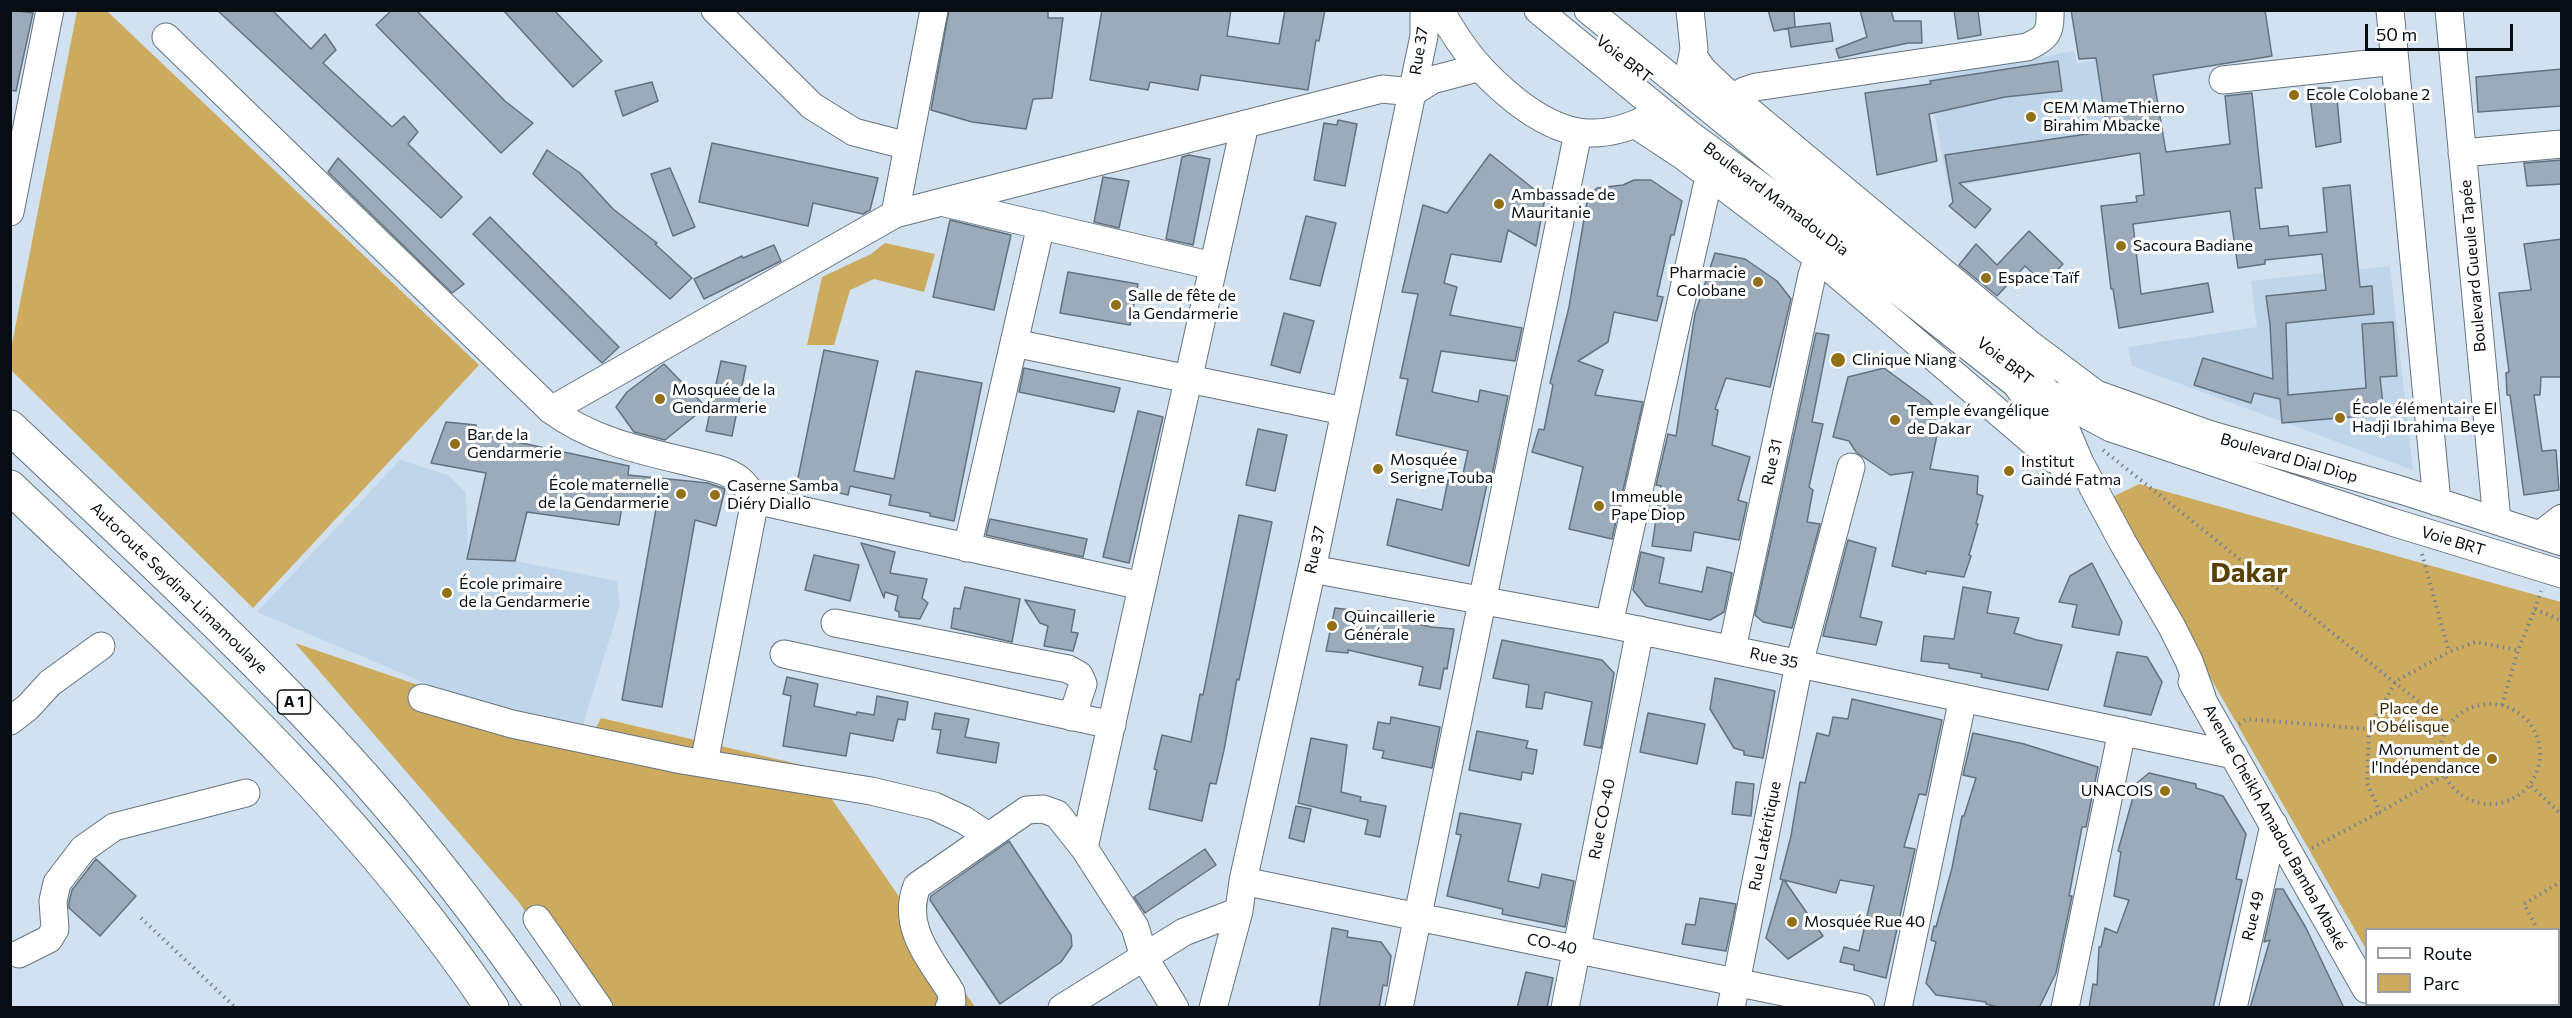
<!DOCTYPE html>
<meta charset="utf-8">
<style>
body{margin:0}
#map{position:relative;width:2572px;height:1018px;overflow:hidden;background:#d1e1f0;font-family:Commissioner,sans-serif}
canvas{display:block}
.frame{position:absolute;inset:0;border:12px solid #080d12;pointer-events:none}
.legend{position:absolute;left:2365px;top:928px;width:195px;height:78px;box-sizing:border-box;background:#fff;border:2px solid #9c9ea0;margin:0;padding:8px 10px;list-style:none;font-size:18px;color:#080d12}
.legend li{display:flex;align-items:center;gap:12px;height:30px}
.legend b{width:30px;border:2px solid #9c9ea0}
.scale{position:absolute;left:2365px;top:24px;width:148px;height:27px;box-sizing:border-box;border:3px solid #080d12;border-top:0;padding-left:8px;font-size:18px;line-height:21px;white-space:nowrap;color:#080d12;-webkit-text-stroke:4px #fff;paint-order:stroke}
</style>
<div id="map">
<canvas width="2572" height="1018"></canvas>
<div class="frame"></div>
<ul class="legend">
<li><b style="height:8px;background:#fff"></b>Route</li>
<li><b style="height:16px;background:#ccab5e"></b>Parc</li>
</ul>
<div class="scale">50 m</div>
</div>
<script>
const context = document.querySelector('canvas').getContext('2d');
context.lineJoin = 'round';
function fill(path, color) {
  context.fillStyle = color;
  context.fill(path, 'evenodd');
}
function stroke(path, color, width, dash) {
  context.strokeStyle = color;
  context.lineWidth = width;
  context.lineCap = dash ? 'butt' : 'round';
  context.setLineDash(dash || []);
  context.stroke(path);
}
function drawText(font, color, halo, rows, align = 'center') {
  context.font = font + ' Commissioner,sans-serif';
  context.lineWidth = 6;
  context.setLineDash([]);
  context.textBaseline = 'middle';
  context.strokeStyle = halo;
  context.fillStyle = color;
  for (const [text, x, y, turn = 0] of rows) {
    context.save();
    context.translate(x, y);
    context.rotate((+turn || 0) * Math.PI / 180);
    context.textAlign = isNaN(turn) ? turn : align;
    if (halo) context.strokeText(text, 0, 0);
    context.fillText(text, 0, 0);
    context.restore();
  }
}
fill(new Path2D(`
 M2074 51 2077 64 2119 54 2132 155 1948 187 1928 78Z
 M2390 266 2413 470 2132 366 2128 347 2257 327 2251 281Z
 M400 460 448 475 466 493 468 559 515 561 617 581 620 605 581 731 477 705 257 612Z`), '#bfd5e9');
fill(new Path2D(`
 M77 11H107L479 365 253 608 11 370V349Z
 M885 243 935 254 924 292 874 279 850 290 834 345H807L822 277 871 254Z
 M2139 484 2561 602V1007H2400L2399 1005 2558 1004V930H2366V949L2108 499Z
 M295 643 588 743 601 718 832 772 829 795 975 1007H592L518 901Z`), '#ccab5e');
const building = new Path2D(`
 M10 10 33 13 16 91 10 90Z
 M217 10H272L311 49 325 34 336 50 323 63 392 127 404 116 418 132 408 144 462 197 441 218Z
 M392 10H416L505 101 533 123 501 153 376 25Z
 M503 10H554L602 61 573 87Z
 M949 10H1048V18H1063L1052 98 1033 99 1026 129 972 122 931 110Z
 M1102 10H1231L1227 36 1279 44 1285 10H1325L1319 41 1316 40 1308 90 1201 75 1198 90 1150 82 1148 90 1090 80Z
 M1768 10H1794L1795 27 1774 31Z
 M1860 10H1891L1894 21H1921L1922 43H1908L1839 58 1836 49 1867 37Z
 M1954 10H1978L1981 35 1958 39Z
 M2071 10H2265L2272 56 2153 75 2166 152 2230 144 2225 96 2252 93 2262 188H2255L2260 229 2288 226 2289 236 2327 232 2323 188 2350 185 2360 287 2372 286 2374 314 2286 323 2288 395 2366 388 2362 324 2393 322 2397 376 2380 377 2384 414 2282 423 2280 399 2254 393 2251 403 2194 385 2203 358 2273 379 2270 324 2266 296 2326 290 2322 254 2265 260V264L2238 268 2230 211 2133 224 2141 294 2208 283 2213 312 2119 328 2113 289H2111L2101 206 2137 202 2136 196 2144 195 2140 153 1959 183 1991 209 1975 228 1949 206 1953 202 1945 155 2107 131 2096 58 2079 59Z
 M1830 23 1833 41 1791 47 1788 28Z
 M2058 61 2062 91 2005 97 1929 114 1937 161 1877 175 1865 93 1931 84 1930 81Z
 M2562 69V106L2478 112 2476 77Z
 M652 82 658 101 623 116 615 91Z
 M2309 88H2336L2341 142 2316 147Z
 M1338 120 1357 124 1345 186 1314 180 1324 123 1337 125Z
 M712 143 878 178 870 210 863 214 813 203 808 226 699 202Z
 M547 150 580 173 613 209 657 243 655 244 692 278 670 299 533 174Z
 M1490 154 1545 198 1536 246 1508 230 1501 262 1451 254 1444 283 1457 287 1450 315 1522 328 1515 361 1441 351 1432 392 1478 402 1480 390 1508 396 1491 480H1488L1469 566 1387 545 1397 499 1442 510 1448 480 1461 483 1468 451 1396 435 1408 379 1400 378 1418 294 1402 292 1423 205 1447 213Z
 M1189 155 1210 159 1193 245 1166 239 1182 157Z
 M338 158 464 284 452 293 328 172Z
 M2562 160V184L2527 186 2524 163Z
 M670 168 695 227 673 236 651 174Z
 M1103 177 1129 181 1119 228 1094 222Z
 M1634 180H1651L1682 201 1674 235H1671L1657 296 1663 297 1657 321 1614 312 1608 342 1578 361 1603 370 1595 395 1643 402 1612 539 1569 529 1583 467 1532 452 1539 429 1544 430 1553 385 1550 383 1569 307 1588 196 1597 188 1623 185Z
 M1306 216 1336 223 1320 286 1290 279Z
 M490 217 619 347 602 363 473 234Z
 M950 220 1011 235 994 310 933 297Z
 M2029 231 2063 264 2044 284 2025 266 1997 296 1959 265 1976 244 1997 265Z
 M2562 239V377H2541L2540 395H2534L2542 451 2556 450 2559 490 2524 495 2510 395H2507L2506 373 2509 372 2499 293 2531 290 2524 244Z
 M774 245 781 261 704 299 694 279 742 256 743 258Z
 M1715 253 1745 259 1777 281 1791 299 1770 387 1726 378 1715 409 1718 410 1712 445 1750 457 1738 500 1747 503 1739 540 1694 532 1691 551 1652 546 1661 486 1656 485 1668 434 1676 436 1695 314Z
 M1068 272 1138 284 1130 325 1060 313Z
 M1284 313 1314 321 1300 373 1271 365Z
 M1816 333 1829 335 1812 422 1823 424 1809 487 1813 490 1807 522 1820 524 1792 628 1763 622 1755 615Z
 M824 350 878 361 854 471 894 479 916 371 982 383 954 521 930 516V513L889 505 891 495 850 486 848 495 797 483Z
 M721 361 746 366 732 436 706 431Z
 M664 364 706 407 665 440 634 432 616 407 627 392Z
 M1024 368 1120 388 1114 412 1019 392Z
 M1884 368 1929 401 1939 413V425L1930 469 1978 476 1977 494 1983 496 1976 524H1978L1969 555 1971 556 1964 577 1926 571V574L1892 566 1913 472 1890 475 1856 452 1849 441 1833 437 1848 377Z
 M1138 411 1163 417 1129 563 1103 557Z
 M446 422 476 425 475 433 629 466 628 475 708 483 725 489 716 526 695 520 662 707 622 700 656 509 623 499 619 525 527 512 515 561 467 559 486 473 431 463Z
 M1258 429 1287 435 1275 491 1246 485Z
 M1239 515 1272 522 1239 680 1237 679 1224 750 1216 784 1210 783 1202 821 1149 809 1157 770 1154 769 1162 735 1191 742 1200 694 1203 695Z
 M990 519 1087 539 1083 557 986 535Z
 M1848 540 1876 548 1860 617 1882 622 1876 645 1823 636Z
 M861 543 895 552 890 573 927 579 922 598 928 603 920 619 899 617V612L895 610 898 596 885 592 884 598Z
 M1641 552 1664 558 1659 583 1702 592 1707 567 1732 573 1724 612 1710 620 1646 606 1633 590Z
 M814 555 859 565 850 601 805 590Z
 M2092 563 2122 622 2119 635 2072 627 2077 605 2059 602 2070 576Z
 M965 587 1020 599 1012 642 951 628 954 608 960 609Z
 M1963 587 1991 592 1987 613 2019 618 2014 633 2037 640 2062 645 2048 690 1981 677 1982 674 1949 668V664L1921 661 1924 636 1954 639Z
 M1025 600 1075 610 1071 632 1078 633 1073 651 1044 646 1048 626 1040 623Z
 M1335 608 1368 612 1431 627 1454 629 1447 669 1444 668 1440 689 1419 685 1423 667 1348 650V653L1326 651Z
 M1502 640 1602 660 1614 673 1601 748 1584 745 1592 702 1545 692 1542 709 1526 707 1529 685 1493 678Z
 M2117 652 2147 657 2162 682 2151 715 2104 706Z
 M787 677 818 684 814 706 856 715 857 712 874 715 877 696 908 702 905 720 898 719 893 741 850 733 846 756 783 746 791 696 783 694Z
 M1715 678 1775 691 1763 758 1744 755V751L1734 748 1710 709Z
 M1852 699 1942 720 1926 795 1919 794 1904 847 1915 849 1886 978 1854 970V965L1840 962 1844 947 1859 951 1874 886 1840 880 1836 893 1784 880 1823 936 1788 959 1766 938 1783 880 1780 879 1791 836 1800 782 1805 783 1817 733 1829 736 1833 717 1848 719Z
 M935 713 969 719 965 737 999 743 996 763 937 753 941 730 932 729Z
 M1648 713 1705 724 1697 764 1640 752Z
 M1391 717 1440 727 1432 768 1382 758 1384 751 1373 749 1378 722 1390 724Z
 M1477 731 1528 741 1526 748 1537 750 1533 774 1522 772 1521 780 1469 770Z
 M1973 733 2024 744 2098 767 2086 827H2082L2069 896H2072L2056 973 2039 1008H2002L1986 1004V1002L1936 995 1926 983 1936 942 1931 940 1934 926 1936 927 1952 868 1962 816H1964L1976 778 1963 775Z
 M1311 738 1347 745 1341 792 1361 797 1360 801 1386 806 1380 837 1365 834 1368 820 1298 803Z
 M2149 773 2196 784V788L2223 796 2246 834 2236 879 2242 880 2213 1008H2089L2093 984 2097 985 2099 947H2101L2105 928 2117 933 2129 900 2114 896 2121 852 2118 851 2137 783Z
 M1736 782 1754 784 1751 816 1732 814Z
 M1296 806 1311 809 1304 842 1289 838Z
 M1460 813 1521 824 1508 881 1539 888 1542 874 1574 881 1565 927 1502 914 1503 909 1447 896 1461 835 1456 834Z
 M1009 841 1071 935 1072 946 1061 962 1000 1004 930 900 931 896Z
 M1205 849 1216 865 1145 913 1134 897Z
 M96 859 136 896 100 936 69 908V902L72 890Z
 M2276 889H2283L2306 928 2344 1008H2250L2270 940 2264 942Z
 M1700 898 1736 904 1726 951 1682 944 1686 924 1695 925Z
 M1332 928 1348 931 1347 937 1381 942 1391 956 1387 986 1383 985 1379 1008H1319Z
 M1526 972 1553 978 1547 1008H1517Z`);
fill(building, '#9cabb9');
stroke(building, '#64727f', 1.5);
const minor = new Path2D(`
 M715 10 812 106 854 132 908 146
 M1440 10C1462 49 1481 73 1516 101 1561 136 1598 144 1650 117
 M1538 10 1689 134 1822 231 2016 384 2052 397 2096 394 2208 434 2404 491 2562 542
 M1588 10 2013 356 2052 397 2080 463 2123 543 2172 627 2189 661 2202 697
 M2390 10 2437 502
 M2449 10 2497 521
 M166 37 551 410C599 446 661 454 717 469 737 475 745 482 755 500L704 763
 M1693 56 1703 70 1724 90 2027 342 2096 394
 M1689 74 1694 49 1690 10
 M2223 80 2395 61
 M1413 92 1432 80 1477 68
 M1735 98 1744 91 1756 87 2027 47C2047 38 2051 33 2050 10
 M1636 125 1683 156 1818 258 2053 459
 M2462 153 2562 144
 M945 203 1213 266
 M10 212 50 10
 M895 214 934 10
 M1014 343 1344 411
 M2016 384 2036 412 2063 467
 M2051 396 2111 428 2392 522 2562 574
 M551 410 895 214 1382 89 1413 92
 M755 500 1142 586
 M2540 535 2562 518
 M967 548 1041 225
 M1312 569 1609 624 2234 755
 M835 623 1068 669 1079 675 1083 684 1072 717
 M1609 624 1709 177
 M1732 649 1812 275 1818 258
 M784 654 1112 725
 M2192 682 2366 989
 M422 698 512 724 682 760 871 791 934 806 964 820 988 836
 M10 721 28 707 50 683 101 646
 M1084 848 1245 124
 M1243 881 1861 1008
 M537 919 599 1008
 M19 954 49 939 55 929 53 901 57 883 83 849 114 827 246 793
 M949 1008 952 1002 951 992C930 958 901 927 917 886L1027 810 1043 809 1057 814 1084 848 1135 927 1144 957 1175 1008
 M1062 1008 1184 932 1239 911
 M1213 1008 1239 911 1243 881 1312 569 1424 36V10
 M1399 1008 1578 133
 M1565 1008 1640 630
 M1731 1008 1799 664 1851 467
 M1898 1008 1963 698
 M2065 1008 2122 731
 M2233 1008 2274 825`);
const highway = new Path2D(`
 M10 427C130 541 252 652 362 775 427 848 488 927 544 1008
 M10 487C181 650 360 810 492 1008`);
stroke(minor, '#667481', 29);
stroke(highway, '#667481', 35);
stroke(new Path2D(`
 M2103 450 2448 725
 M2422 554 2449 652
 M2535 609 2541 591
 M2440 754a50 50 0 1 1 100 0a50 50 0 1 1-100 0Z
 M2502 705 2518 650
 M2239 724 2247 719 2369 729
 M2443 776 2380 812 2367 783 2369 729 2396 681 2449 652 2475 642 2518 650 2535 609 2562 621
 M2531 786 2562 815
 M2312 848 2380 812
 M141 918 236 1008
 M2538 930 2524 904 2562 881
 M2558 967 2562 973`), '#78838e', 4, [1.5, 4.5]);
stroke(minor, '#fff', 27);
stroke(highway, '#fff', 33);
for (const [x, y, r, color] of [
 [2294,95,6,"#917016"],
 [2031,117,6,"#917016"],
 [1499,204,6,"#917016"],
 [2121,246,6,"#917016"],
 [1986,278,6,"#917016"],
 [1758,282,6,"#917016"],
 [1116,305,6,"#917016"],
 [1838,360,8,"#917016"],
 [660,399,6,"#917016"],
 [2340,418,6,"#917016"],
 [1895,420,6,"#917016"],
 [455,444,6,"#917016"],
 [1378,469,6,"#917016"],
 [2009,471,6,"#917016"],
 [681,494,6,"#917016"],
 [715,495,6,"#917016"],
 [1599,506,6,"#917016"],
 [447,593,6,"#917016"],
 [1332,626,6,"#917016"],
 [2492,759,6,"#917016"],
 [2165,791,6,"#917016"],
 [1792,922,6,"#917016"]
]) {
  const dot = new Path2D();
  dot.arc(x, y, r, 0, 2 * Math.PI);
  context.fillStyle = color;
  context.fill(dot);
  stroke(dot, '#fff', 2);
}
for (const [x, y, w] of [
 [294,702,33]
]) {
  const box = new Path2D();
  box.roundRect(x - w / 2, y - 12, w, 24, 4.5);
  context.fillStyle = '#fff';
  context.fill(box);
  stroke(box, '#080d12', 1.5);
}
drawText('bold 15px', '#080d12', null, [
 ["A 1",294,702]
]);
drawText('16px', '#080d12', '#fff', [
 ["Rue 37",1419,51,-81],
 ["Voie BRT",1624,59,38],
 ["Boulevard Mamadou Dia",1776,199,37],
 ["Boulevard Gueule Tapée",2473,266,-95],
 ["Voie BRT",2005,361,38],
 ["Boulevard Dial Diop",2289,458,16],
 ["Rue 31",1772,462,-78],
 ["Voie BRT",2453,541,17],
 ["Rue 37",1315,550,-78],
 ["Autoroute Seydina-Limamoulaye",179,588,44],
 ["Rue 35",1774,658,12],
 ["Rue CO-40",1602,819,-79],
 ["Avenue Cheikh Amadou Bamba Mbaké",2275,827,61],
 ["Rue Latéritique",1765,836,-79],
 ["Rue 49",2253,916,-77],
 ["CO-40",1552,944,12]
]);
drawText('16px', '#080d12', '#fff', [
 ["Ecole Colobane 2",2306,95],
 ["CEM MameThierno",2043,108],
 ["Birahim Mbacke",2043,126],
 ["Ambassade de",1511,195],
 ["Mauritanie",1511,213],
 ["Sacoura Badiane",2133,246],
 ["Pharmacie",1746,273,"right"],
 ["Colobane",1746,291,"right"],
 ["Espace Taïf",1998,278],
 ["Salle de fête de",1128,296],
 ["la Gendarmerie",1128,314],
 ["Clinique Niang",1852,360],
 ["Mosquée de la",672,390],
 ["Gendarmerie",672,408],
 ["École élémentaire El",2352,409],
 ["Hadji Ibrahima Beye",2352,427],
 ["Temple évangélique",1907,411],
 ["de Dakar",1907,429],
 ["Bar de la",467,435],
 ["Gendarmerie",467,453],
 ["Mosquée",1390,460],
 ["Serigne Touba",1390,478],
 ["Institut",2021,462],
 ["Gaindé Fatma",2021,480],
 ["École maternelle",669,485,"right"],
 ["de la Gendarmerie",669,503,"right"],
 ["Caserne Samba",727,486],
 ["Diéry Diallo",727,504],
 ["Immeuble",1611,497],
 ["Pape Diop",1611,515],
 ["École primaire",459,584],
 ["de la Gendarmerie",459,602],
 ["Quincaillerie",1344,617],
 ["Générale",1344,635],
 ["Monument de",2480,750,"right"],
 ["l'Indépendance",2480,768,"right"],
 ["UNACOIS",2153,791,"right"],
 ["Mosquée Rue 40",1804,922]
], 'left');
drawText('16px', '#382800', '#fff', [
 ["Place de",2409,709],
 ["l'Obélisque",2409,727]
]);
drawText('bold 28px', '#564000', '#fff', [
 ["Dakar",2249,573]
]);
</script>
